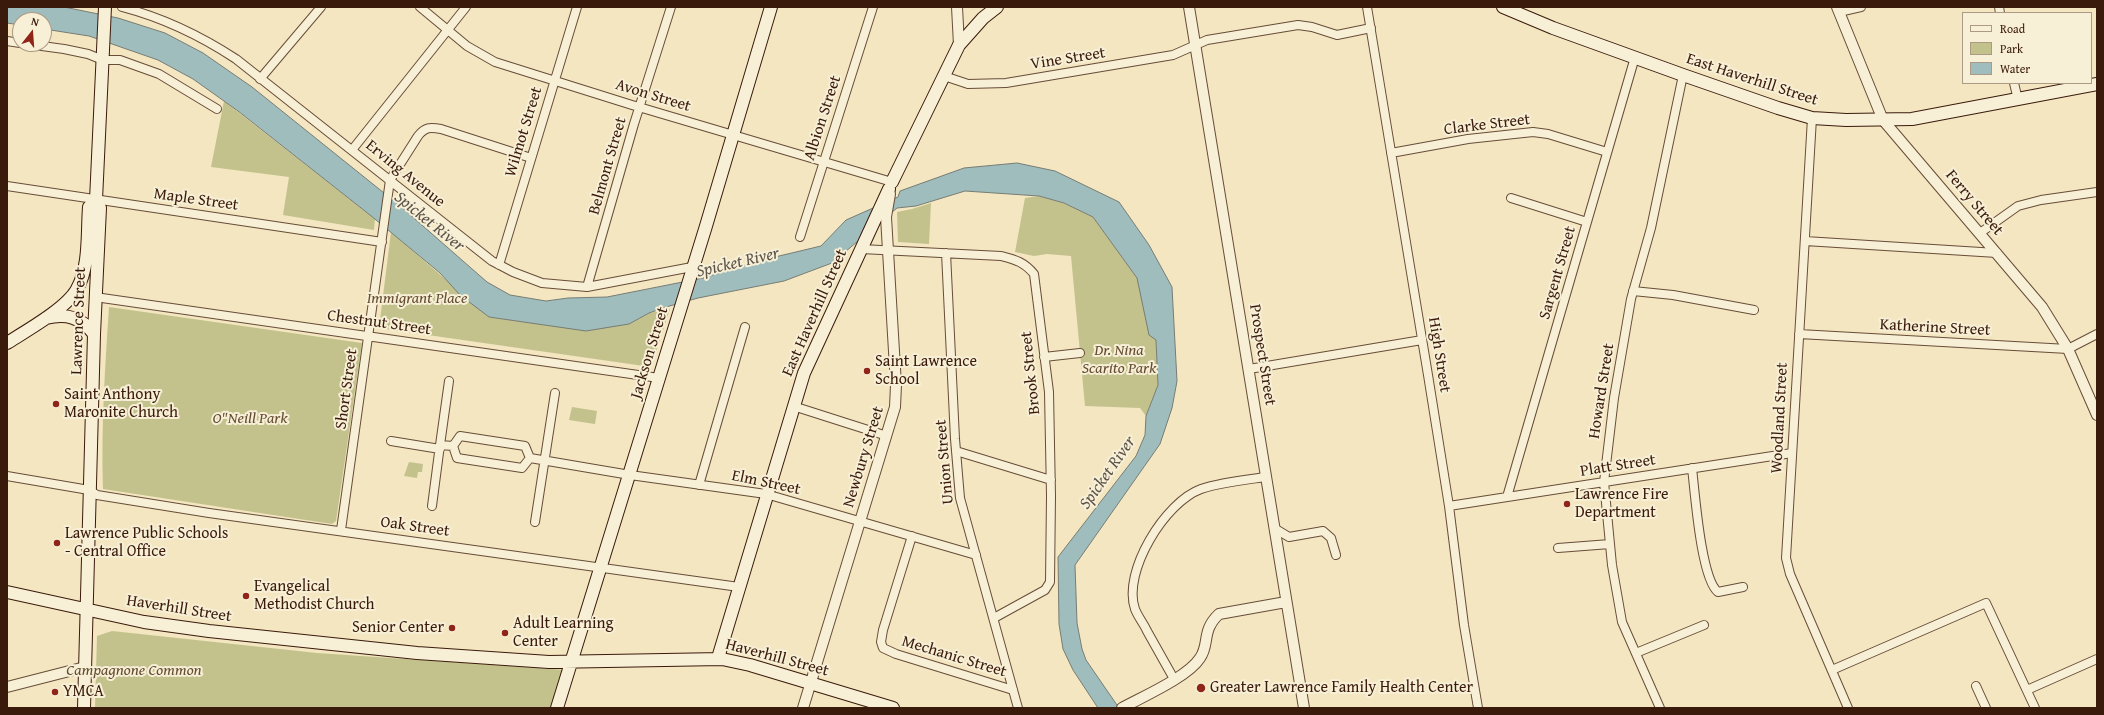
<!DOCTYPE html>
<style>
body{margin:0}
#map{position:relative;width:2104px;height:715px;overflow:hidden;background:#f3e6c0;font-family:"Gentium Book Plus",serif}
canvas{display:block}
.frame{position:absolute;inset:0;border:8px solid #3a1a0b;pointer-events:none}
.legend{position:absolute;left:1962px;top:12px;width:130px;height:72px;box-sizing:border-box;background:#f7efd6;border:1px solid #ab9a85;margin:0;padding:5px 7px;list-style:none;font-size:12px;color:#3a1a0b}
.legend li{display:flex;align-items:center;gap:8px;height:20px}
.legend b{width:20px;border:1px solid #ab9a85}
.north{position:absolute;left:12px;top:12px;width:40px;height:40px;box-sizing:border-box;background:#f7efd6;border:1px solid #ab9a85;border-radius:50%;rotate:17deg;font-size:11px;font-weight:700;line-height:16px;text-align:center;color:#3a1a0b}
.north::after{content:'';display:block;margin:auto;width:14px;height:18px;background:#8f2418;clip-path:polygon(50% 0,100% 100%,50% 72%,0 100%)}
</style>
<div id="map">
<canvas width="2104" height="715"></canvas>
<div class="frame"></div>
<ul class="legend">
<li><b style="height:5px;background:#f7efd6"></b>Road</li>
<li><b style="height:11px;background:#c3c28d"></b>Park</li>
<li><b style="height:11px;background:#9fbdbc"></b>Water</li>
</ul>
<div class="north">N</div>
</div>
<script>
const context = document.querySelector('canvas').getContext('2d');
context.lineJoin = 'round';
function fill(path, color) {
  context.fillStyle = color;
  context.fill(path, 'evenodd');
}
function stroke(path, color, width, dash) {
  context.strokeStyle = color;
  context.lineWidth = width;
  context.lineCap = dash ? 'butt' : 'round';
  context.setLineDash(dash || []);
  context.stroke(path);
}
function drawText(font, color, halo, rows, align = 'center') {
  context.font = font + ' "Gentium Book Plus",serif';
  context.lineWidth = 4;
  context.setLineDash([]);
  context.textBaseline = 'middle';
  context.strokeStyle = halo;
  context.fillStyle = color;
  for (const [text, x, y, turn = 0] of rows) {
    context.save();
    context.translate(x, y);
    context.rotate((+turn || 0) * Math.PI / 180);
    context.textAlign = isNaN(turn) ? turn : align;
    if (halo) context.strokeText(text, 0, 0);
    context.fillText(text, 0, 0);
    context.restore();
  }
}
fill(new Path2D(`
 M224 101 375 219 374 230 283 215 289 177 211 167Z
 M1039 196 1064 203 1093 217 1137 278 1156 340 1158 385 1146 416 1140 408 1085 406 1071 256 1047 254 1034 256 1015 252 1025 198Z
 M931 203 929 244 898 242 897 212 912 209Z
 M391 232 489 317 564 327 629 324 649 313 670 309 651 367 379 328Z
 M109 307 362 343 336 521 332 524 103 489C101 428 105 368 109 307Z
 M572 407 597 411 595 424 569 420Z
 M409 462 423 464 422 472H418L417 478 404 476Z
 M112 631 317 653 567 670 554 708H95L97 636Z`), '#c3c28d');
const water = new Path2D(`
 M7 7H64L118 18 165 33 203 53 252 87 399 205 487 282 510 295 546 301 568 298 607 297 703 278 754 262 821 246 846 220 898 197 900 191 964 168 1017 163 1055 171 1119 202 1149 245 1172 287 1177 381 1172 408 1160 444 1075 565 1077 623 1082 649 1086 660 1119 708H1098L1073 670 1063 649 1059 624 1058 557 1136 456 1145 435 1146 416 1158 385 1156 340 1149 335 1137 278 1093 217 1064 203 1039 196 965 191 916 206 897 208 832 263 784 281 698 298 666 307 649 313 629 324 586 331 489 317 460 295 440 273 370 215 238 111 193 79 158 60 89 36 44 29V20H20V25L7 23Z`);
fill(water, '#9fbdbc');
stroke(water, '#777c75', 1);
const minor = new Path2D(`
 M122 7C164 18 201 36 236 59L492 261 513 272 542 283 587 287 692 267
 M420 7 467 46 495 62 632 105 892 182 890 187
 M1367 7 1428 375 1449 506 1464 625 1478 708
 M1999 7 2000 13
 M1839 12 1861 7
 M7 41 20 43
 M27 44 64 49 88 54 103 60H120L159 74 217 109
 M944 76 968 84 1006 83 1173 55 1207 40 1298 25 1312 27 1337 35 1371 28
 M260 79 321 7
 M2014 83 2018 100
 M1812 118 1786 558 1790 574 1848 708
 M352 150 466 7
 M1391 153 1468 139 1533 132 1548 134 1607 152
 M7 186 382 242
 M1511 198 1587 222
 M1980 233 2018 206 2041 200 2097 192
 M800 237 873 7
 M1805 241 1997 253
 M861 249 1001 256C1016 260 1024 262 1034 274L1049 392 1051 496 1050 582 1045 590 994 618
 M946 253 955 439 960 498 1018 708
 M499 265 577 7
 M587 287 634 124 671 7
 M1633 291 1673 295 1754 310
 M95 297 659 378
 M1799 334 2068 349 2097 334
 M1044 357 1080 353
 M1249 369 1422 340
 M449 381 440 445 453 446
 M793 406 887 436
 M391 441 440 449
 M956 451 1051 480
 M530 458 522 468 457 458 453 446 460 436 525 446 530 458 630 475 766 494 976 555
 M1692 468C1695 493 1701 579 1718 592L1743 587
 M7 476 89 490 97 495 209 513 739 587
 M699 485 745 327
 M1507 497 1635 57
 M432 506 440 445
 M1449 506 1792 453
 M535 522 555 393
 M1274 528 1289 537 1323 531 1331 538 1336 555
 M341 530 390 180 418 136C425 127 430 127 441 129L531 158
 M912 536 883 630 881 642 883 648 896 654 1013 690
 M1558 548 1610 544
 M1636 653 1704 625
 M1832 670 1986 603 2035 708
 M1174 679C1165 663 1156 647 1147 631 1144 624 1138 617 1135 609 1122 572 1165 502 1201 489 1222 482 1244 480 1266 477
 M1976 686 1986 708
 M2027 690 2097 659
 M1660 708 1622 622 1612 565 1604 482 1614 398 1631 299 1651 228 1683 75`);
const tertiary = new Path2D(`
 M957 7 959 45
 M1189 7 1304 708
 M1837 7 1883 120 2042 307 2068 349 2097 415
 M7 687 85 667
 M803 708 895 407 896 385 886 217 890 194
 M1122 708C1142 697 1188 677 1200 658 1210 644 1201 631 1219 614L1286 602`);
const secondary = new Path2D(`
 M1503 7 1553 28 1683 75 1778 108 1812 118 1846 120 1912 119 2097 84
 M892 182 959 45 983 18 997 7
 M46 318C66 313 81 317 94 334
 M7 343C26 331 67 308 77 289 90 266 87 233 89 207L96 200
 M7 592 144 622 209 631 417 653 549 662 722 659 750 665 893 708
 M718 658 804 373 889 189
 M84 708 94 334 100 208 96 200 105 7
 M557 708 706 226 771 7`);
stroke(minor, '#684d38', 10);
stroke(tertiary, '#684d38', 12);
stroke(secondary, '#3a1a0b', 14);
stroke(minor, '#f7efd6', 8);
stroke(tertiary, '#f7efd6', 10);
stroke(secondary, '#f7efd6', 12);
for (const [x, y, r, color] of [
 [867,371,4,"#8f2418"],
 [56,404,4,"#8f2418"],
 [1567,504,4,"#8f2418"],
 [57,543,4,"#8f2418"],
 [246,596,4,"#8f2418"],
 [452,628,4,"#8f2418"],
 [505,633,4,"#8f2418"],
 [1201,688,5,"#8f2418"],
 [55,692,4,"#8f2418"]
]) {
  const dot = new Path2D();
  dot.arc(x, y, r, 0, 2 * Math.PI);
  context.fillStyle = color;
  context.fill(dot);
  stroke(dot, '#f7efd6', 1.5);
}
drawText('16px', '#3a1a0b', '#f7efd6', [
 ["Vine Street",1068,59,-9],
 ["East Haverhill Street",1752,80,18],
 ["Avon Street",653,96,17],
 ["Albion Street",823,118,-72],
 ["Clarke Street",1487,125,-7],
 ["Wilmot Street",524,132,-73],
 ["Belmont Street",608,166,-74],
 ["Erving Avenue",405,174,39],
 ["Maple Street",196,200,8],
 ["Ferry Street",1974,203,50],
 ["Sargent Street",1558,273,-74],
 ["East Haverhill Street",815,313,-66],
 ["Lawrence Street",79,321,-88],
 ["Chestnut Street",379,323,8],
 ["Katherine Street",1935,328,3],
 ["Jackson Street",650,353,-73],
 ["Prospect Street",1262,355,81],
 ["High Street",1439,355,81],
 ["Brook Street",1031,373,-96],
 ["Short Street",347,389,-82],
 ["Howard Street",1602,391,-81],
 ["Woodland Street",1780,418,-87],
 ["Newbury Street",864,457,-73],
 ["Union Street",945,462,-95],
 ["Platt Street",1618,466,-9],
 ["Elm Street",766,483,12],
 ["Oak Street",415,527,8],
 ["Haverhill Street",179,609,9],
 ["Mechanic Street",954,657,17],
 ["Haverhill Street",777,658,15]
]);
drawText('italic 16px', '#634c32', '#f7efd6', [
 ["Immigrant Place",417,299],
 ["Dr. Nina",1119,351],
 ["Scarito Park",1119,369],
 ["O\"Neill Park",250,419],
 ["Campagnone Common",134,671]
]);
drawText('16px', '#3a1a0b', '#f7efd6', [
 ["Saint Lawrence",875,362],
 ["School",875,380],
 ["Saint Anthony",64,395],
 ["Maronite Church",64,413],
 ["Lawrence Fire",1575,495],
 ["Department",1575,513],
 ["Lawrence Public Schools",65,534],
 ["- Central Office",65,552],
 ["Evangelical",254,587],
 ["Methodist Church",254,605],
 ["Adult Learning",513,624],
 ["Center",513,642],
 ["Senior Center",444,628,"right"],
 ["Greater Lawrence Family Health Center",1210,688],
 ["YMCA",63,692]
], 'left');
drawText('italic 17px', '#5d5349', '#f7efd6', [
 ["Spicket River",429,222,39],
 ["Spicket River",738,263,-13],
 ["Spicket River",1108,473,-55]
]);
</script>
